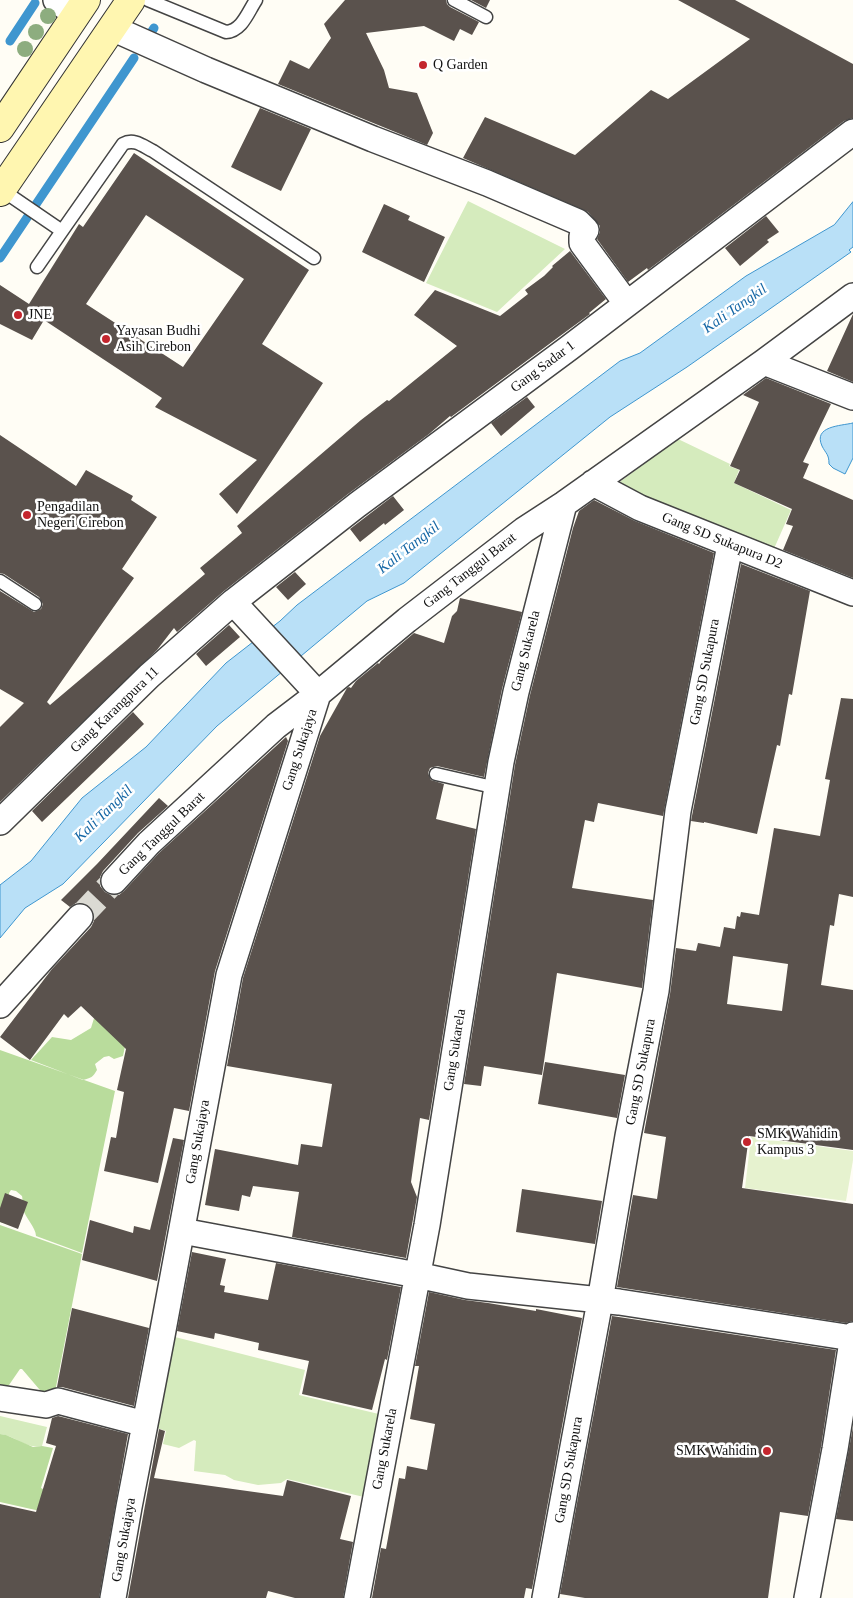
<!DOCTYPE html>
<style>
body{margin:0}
canvas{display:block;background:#fffdf5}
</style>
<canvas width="853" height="1598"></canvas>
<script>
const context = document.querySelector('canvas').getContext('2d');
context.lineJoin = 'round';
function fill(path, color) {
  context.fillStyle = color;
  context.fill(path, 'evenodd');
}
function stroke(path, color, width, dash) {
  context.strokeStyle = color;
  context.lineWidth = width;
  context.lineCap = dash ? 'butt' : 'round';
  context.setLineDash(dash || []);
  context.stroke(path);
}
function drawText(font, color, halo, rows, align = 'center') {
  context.font = font + ' "Times New Roman",serif';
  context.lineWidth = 5;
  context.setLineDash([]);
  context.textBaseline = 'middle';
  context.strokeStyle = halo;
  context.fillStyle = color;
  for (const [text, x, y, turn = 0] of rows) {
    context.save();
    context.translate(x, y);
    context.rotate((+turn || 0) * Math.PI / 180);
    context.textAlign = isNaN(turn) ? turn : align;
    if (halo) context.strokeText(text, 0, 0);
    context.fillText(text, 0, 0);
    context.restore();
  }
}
fill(new Path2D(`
 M468 201 565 249 497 312 426 283Z
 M678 439 730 464 729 466 739 470 734 483 791 510 773 551 633 495 617 484Z
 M175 1337 305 1370 299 1395 383 1415 364 1497 287 1479 281 1483 258 1485 234 1480 225 1475 194 1471 196 1441 194 1440 179 1448 163 1444 166 1431 157 1428Z
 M0 1416 47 1427 42 1446C24 1449 17 1436 0 1434Z`), '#d5ebbd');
fill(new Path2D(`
 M132 1013 123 1056 114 1059 109 1056 104 1057 95 1064 97 1070C93 1077 91 1078 83 1080L31 1060 52 1037 71 1040 91 1028 95 1015Z
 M0 1050 115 1091 82 1253 36 1236C36 1228 25 1217 23 1209 22 1206 23 1200 22 1196L16 1191 11 1190 9 1193V1201L3 1223 0 1222Z
 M0 1225 82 1254 54 1397 45 1396 22 1369H20L9 1385 0 1389Z
 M0 1434 6 1435 33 1447 42 1446 53 1448 41 1488 45 1490 40 1511 0 1502Z`), '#b9dc9c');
fill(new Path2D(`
 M751 1137 853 1151V1160L846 1201 745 1188Z`), '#e6f2cf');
const water = new Path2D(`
 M853 202V247L849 250 851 252 687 367 610 417 404 583 367 601 217 726 63 884 25 908 0 938V885L31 861 82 798 146 747 226 663 280 621 297 605 620 361 640 353 746 276 834 225Z
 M853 423V458L845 474 833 468 829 464C829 454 826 454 822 446 813 426 840 426 853 423Z`);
fill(water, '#b9e0f7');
stroke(water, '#3f96cf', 1);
stroke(new Path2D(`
 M147 39 154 28
 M10 41 35 3
 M0 258 134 58`), '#3f96cf', 9);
fill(new Path2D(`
 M345 0H446L447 4 450 7 479 22 472 35 460 29 454 41 424 26 366 33 384 70 389 88 417 93 433 133 427 145 278 84 290 60 309 69 331 38 324 24Z
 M471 0H490L486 8Z
 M678 0H735L853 64V118L844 121 648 270 647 268 628 282 597 239 600 232V226L588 212 463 158 485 117 575 155 651 90 668 99 750 39Z
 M260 108 311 129 281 191 231 167Z
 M134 153 309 270 262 344 323 383 237 514 219 494 257 460 155 407 162 398 44 320 32 340 0 324V285L29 304 79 224 83 227ZM146 215 244 279 183 367 86 304Z
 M384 204 410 216 408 220 445 237 424 282 362 252Z
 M766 216 779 232 767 240 769 242 740 266 725 248Z
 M570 251 606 299 589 313 590 314 560 336 451 417 450 416 429 434 348 494 224 591 177 632 174 628 157 650 0 802V727L24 703 0 689V591L34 612 41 609 43 604 39 597 4 574 0 573V435L76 486 86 470 133 496 131 500 157 517 122 569 134 578 47 702 50 705 205 574 200 568 242 533 237 526 361 420 387 400 389 401 457 346 414 315 435 290 500 316 528 294 525 290 544 276 553 267 552 266Z
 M853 314V382L827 371Z
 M766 378 831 404 803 462 809 464 803 478 853 500V578L783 550 793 526 786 524 792 509 734 483 740 470 730 466 759 402 743 395Z
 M527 397 535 407 501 436 491 423Z
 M393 496 404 510 385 525 384 523 360 542 350 529Z
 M594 500 635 521 714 553 663 816 598 803 594 822 585 820 572 888 653 900 642 988 557 973 542 1075 484 1066 481 1086 464 1084 515 765 530 695 573 528 579 511Z
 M741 564 810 591 792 695 789 694 780 746 777 745 757 834 704 822V823L691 821Z
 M295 572 306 584 288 600 276 587Z
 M460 598 522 612 502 689 484 777 437 766 430 768 428 773 431 780 444 784 436 819 476 829 429 1120 420 1118 411 1182 417 1197 406 1258 292 1237 299 1192 253 1186 250 1197 242 1195 239 1211 205 1205 215 1149 298 1165 301 1144 322 1147 332 1084 227 1066 243 978 320 736 347 688 349 687 351 688 356 681 378 663 379 664 381 661 414 633 444 643 452 616 457 611Z
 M229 625 240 637 206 666 196 654Z
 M841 698 853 699V897L839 894 834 926 830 925 821 985 853 990V1150L749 1136 742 1188 853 1204V1321L846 1323 617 1287 633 1195 657 1199 666 1137 644 1133 670 994 676 948 696 951 698 943 720 947 724 927 735 929 737 916 740 917 741 912 759 915 774 828 820 836 830 780 825 779ZM733 956 788 964 782 1011 727 1004Z
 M133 712 144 724 42 822 32 811Z
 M286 737 288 741 215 971 189 1111 174 1108 158 1183 104 1171 111 1137 116 1138 124 1092 117 1090 126 1049 81 1006 68 1018 64 1014 30 1060 0 1037 52 969 91 927 94 921 93 912 89 906 83 903H76L70 907 61 900 97 864 159 798 168 806 138 833 103 871 100 877V886L105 892 111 895H119L124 891 159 853Z
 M545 1062 625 1075 617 1118 538 1104Z
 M173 1138 184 1140 157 1281 82 1260 90 1220 133 1233 134 1226 150 1230Z
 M522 1189 602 1201 595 1244 516 1232Z
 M5 1193 28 1202 18 1229 0 1222V1208Z
 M192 1252 226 1259 220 1285 225 1286 224 1292 268 1300 276 1263 401 1287 387 1360 385 1359 372 1410 302 1394 309 1361 258 1350 259 1343 215 1333 214 1339 177 1331Z
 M429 1292 465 1300 488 1303 536 1311V1309L582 1318 532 1589 526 1588 524 1598H372L381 1548 386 1549 399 1478 405 1479 407 1466 427 1470 435 1424 410 1419 419 1366H415Z
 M72 1308 149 1328 134 1406 62 1387H57Z
 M612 1316 836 1350 821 1447 808 1516 780 1512 768 1598H585L560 1594Z
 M58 1416 128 1434 99 1598H0V1504L36 1512 56 1446 46 1443 52 1418Z
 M853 1427V1521L836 1519Z
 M159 1429 165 1431 154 1478 283 1496 287 1480 351 1496 340 1539 353 1542 343 1598H295L268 1591 266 1598H128Z`), '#5a524d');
stroke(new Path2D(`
 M80 917 114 881`), '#dbdad3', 25, [25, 12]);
const service = new Path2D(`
 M148 0 226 32C242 31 248 12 256 0
 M454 0 486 17
 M2 190 62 231 123 144C134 138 143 146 153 151L314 258
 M37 267 62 231
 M0 581 35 604
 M436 774 497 788`);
const minor = new Path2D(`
 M56 0 76 15
 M112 28 206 70 373 139 487 183 578 222 586 230 582 236V243L627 304
 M764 362 853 397
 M593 483 640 508 853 593
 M0 822 149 676 233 602 357 505 569 348 853 132
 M114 881 149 843 276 726 318 694 407 620 524 530 564 504 764 362 853 296
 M0 1005 80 917
 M182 1231 417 1275 468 1286 619 1302 852 1338
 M0 1398 46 1405 58 1401 145 1424
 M113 1598 129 1507 161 1341 229 975 318 694 233 602
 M357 1598 427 1225 501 762 516 692 564 504
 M545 1598 600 1301 628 1136 656 991 678 811 730 545
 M807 1598 835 1449 853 1335`);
const secondary = new Path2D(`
 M0 128 86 0
 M0 192 131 0`);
stroke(service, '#444', 15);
stroke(minor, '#444', 28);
stroke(secondary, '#333', 30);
stroke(service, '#fff', 12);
stroke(minor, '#fff', 25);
stroke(secondary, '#fff6b0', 28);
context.fillStyle = '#8dad7f';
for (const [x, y] of [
 [48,16],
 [36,32],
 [25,49]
]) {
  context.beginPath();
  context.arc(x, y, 8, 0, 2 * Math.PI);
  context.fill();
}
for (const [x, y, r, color] of [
 [423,65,5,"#c4262e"],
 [18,315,5,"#c4262e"],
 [106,339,5,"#c4262e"],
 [27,515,5,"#c4262e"],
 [747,1142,5,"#c4262e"],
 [767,1451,5,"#c4262e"]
]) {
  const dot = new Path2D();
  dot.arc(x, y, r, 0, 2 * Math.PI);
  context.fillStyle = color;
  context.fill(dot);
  stroke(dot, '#fff', 2);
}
drawText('14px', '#111', '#fff', [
 ["Q Garden",433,65],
 ["JNE",28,315],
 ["Yayasan Budhi",116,331],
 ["Asih Cirebon",116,347],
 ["Pengadilan",37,507],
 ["Negeri Cirebon",37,523],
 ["SMK Wahidin",757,1134],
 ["Kampus 3",757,1150],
 ["SMK Wahidin",757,1451,"right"]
], 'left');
drawText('14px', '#111', '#fff', [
 ["Gang Sadar 1",543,367,-37],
 ["Gang SD Sukapura D2",722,541,22],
 ["Gang Tanggul Barat",470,571,-38],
 ["Gang Sukarela",526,651,-76],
 ["Gang SD Sukapura",705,672,-79],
 ["Gang Karangpura 11",115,710,-44],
 ["Gang Sukajaya",300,750,-72],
 ["Gang Tanggul Barat",162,834,-44],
 ["Gang Sukarela",455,1050,-81],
 ["Gang SD Sukapura",641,1072,-79],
 ["Gang Sukajaya",198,1142,-80],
 ["Gang Sukarela",385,1449,-79],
 ["Gang SD Sukapura",569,1470,-80],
 ["Gang Sukajaya",124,1540,-80]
]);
drawText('italic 15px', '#1768a6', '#fff', [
 ["Kali Tangkil",735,309,-35],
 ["Kali Tangkil",409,548,-38],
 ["Kali Tangkil",104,814,-44]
]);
</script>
